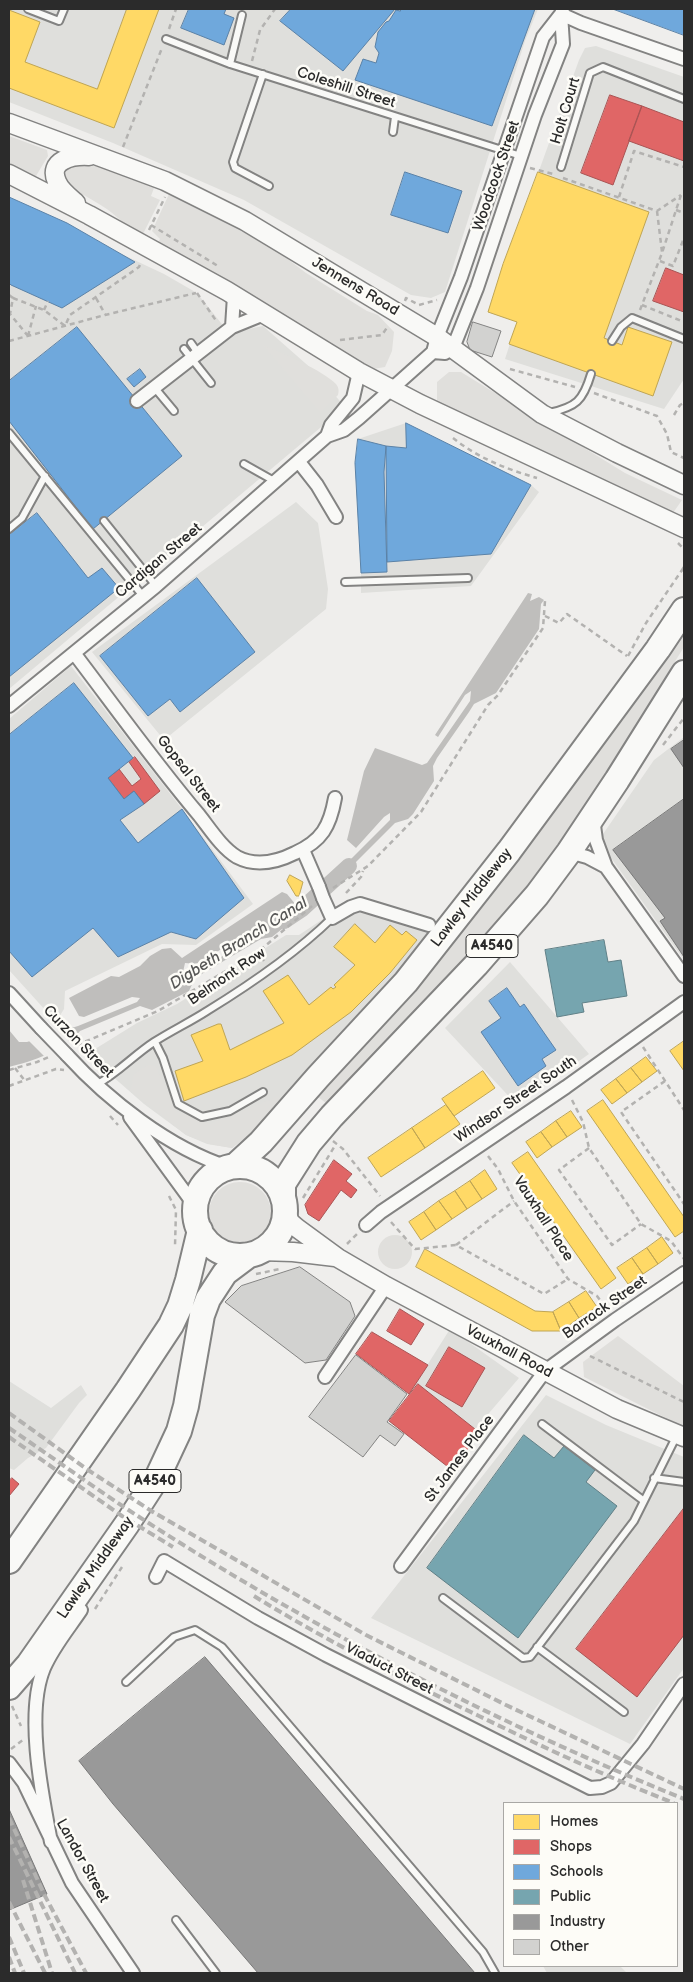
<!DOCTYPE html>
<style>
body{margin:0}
#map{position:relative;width:693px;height:1982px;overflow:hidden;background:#efeeec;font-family:"Balsamiq Sans",sans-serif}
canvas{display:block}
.frame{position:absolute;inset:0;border:10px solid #2b2b2b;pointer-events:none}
.legend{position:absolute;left:503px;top:1802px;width:175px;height:165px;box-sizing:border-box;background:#fdfcf7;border:1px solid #a9a8a5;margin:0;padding:6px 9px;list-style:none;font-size:15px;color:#2b2b2b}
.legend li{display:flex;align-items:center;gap:10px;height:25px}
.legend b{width:25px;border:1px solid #a9a8a5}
</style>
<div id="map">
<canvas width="693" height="1982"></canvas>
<div class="frame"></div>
<ul class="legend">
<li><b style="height:14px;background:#ffd966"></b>Homes</li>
<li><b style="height:14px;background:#e06666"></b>Shops</li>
<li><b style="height:14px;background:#6fa8dc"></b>Schools</li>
<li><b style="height:14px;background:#76a5af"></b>Public</li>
<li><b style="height:14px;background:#999"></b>Industry</li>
<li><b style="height:14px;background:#d2d2d0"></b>Other</li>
</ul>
</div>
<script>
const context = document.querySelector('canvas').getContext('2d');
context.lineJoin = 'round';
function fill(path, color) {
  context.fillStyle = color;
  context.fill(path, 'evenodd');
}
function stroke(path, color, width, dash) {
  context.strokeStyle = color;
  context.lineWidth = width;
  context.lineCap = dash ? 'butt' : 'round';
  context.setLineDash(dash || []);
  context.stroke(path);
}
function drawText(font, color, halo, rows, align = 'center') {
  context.font = font + ' "Balsamiq Sans",sans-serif';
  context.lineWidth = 5;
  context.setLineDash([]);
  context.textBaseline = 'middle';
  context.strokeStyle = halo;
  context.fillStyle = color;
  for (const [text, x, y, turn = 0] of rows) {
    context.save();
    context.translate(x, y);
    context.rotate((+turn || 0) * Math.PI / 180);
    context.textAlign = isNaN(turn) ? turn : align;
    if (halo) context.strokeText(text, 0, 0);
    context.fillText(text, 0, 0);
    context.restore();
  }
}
fill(new Path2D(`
 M9 9H538L525 41 445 292 431 298 411 295 244 200 113 143 9 102Z
 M596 46 684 77V379L664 409 505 359 517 322 488 312 579 60 585 48Z
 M9 201 164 274 197 293 229 333 263 326 313 370 345 407 9 689Z
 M406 423 531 485 539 492 471 586 361 593V573L355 463 358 439Z
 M296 502 318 523 328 589 326 609 164 740 92 652Z
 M71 666 182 809 253 904 196 945 162 944 65 991 64 1009 56 1022 9 970V719Z
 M684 737V960L609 855 601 837 654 760Z
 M363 908 433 935 250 1134 232 1148 207 1144 186 1135 144 1104 87 1054 137 1023 177 1004 286 935H299L338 909Z
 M510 962 589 1054 517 1105 445 1028Z
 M450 1329 519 1378 472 1433 409 1394Z
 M9 1381 51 1408 81 1385 87 1395 79 1403 46 1448 28 1458 14 1470 9 1468Z
 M546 1395 606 1425 684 1457V1668L630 1744 371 1618Z
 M543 1966H620L627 1973H547Z`), '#dfdfdc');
fill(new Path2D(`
 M9 136 47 150 48 156 36 176 30 177 9 164Z
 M78 158 154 188 151 196 160 200 141 238C131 233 127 225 118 218 100 201 75 194 58 175Z
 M169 194 272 247 306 273 367 311 378 315 394 332 392 351 385 367 373 369 365 368 155 247 160 239 152 231Z
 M263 345C280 352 324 371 336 384 339 388 339 391 338 395L320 413Z
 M449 372H461L625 473 682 500 673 513 606 486 437 401V382Z
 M684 632V647L664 679 597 793 546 865 497 926 420 1010 326 1103 314 1094 623 720Z
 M148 1065 156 1067 178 1112 210 1124 277 1097 282 1098 250 1134 232 1148 209 1144 186 1135 130 1091 134 1074Z
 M209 1213a31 31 0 1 1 62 0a31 31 0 1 1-62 0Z
 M378 1252a17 17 0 1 1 34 0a17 17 0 1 1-34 0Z
 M618 1336 684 1386V1427L584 1377 583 1362Z`), '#e0dfdc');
fill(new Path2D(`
 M528 593 532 594 530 601 539 597 544 600 541 604 539 629 496 693 474 704 469 712 437 758 433 766 434 781 413 814 408 819 395 823 334 884 333 877 390 820V813L384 817 356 848 347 840 364 771 375 748 422 765 427 763 470 701 471 691 465 695 438 737 435 735Z
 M282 892 287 894 296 905H301L302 913 272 937 261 939 195 978 189 991 152 1010 140 1006 80 1031C64 1051 33 1061 9 1067V1030L19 1042H27L78 1026 137 1002 140 998 132 997 84 1017 79 1016 69 998 111 976 119 977 140 966 150 956 162 949 171 948 182 958ZM258 932 256 936 201 969 191 973 183 972 185 963 196 964 249 933Z`), '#bfbebc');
fill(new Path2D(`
 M61 1028 74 1042 45 1057 27 1039Z`), '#efeeec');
const homes = new Path2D(`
 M127 9H159L114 128 9 88V10L40 22 25 62 97 89Z
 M538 172 649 212 604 338 622 345 628 327 672 342 653 396 509 344 517 322 488 312 503 264Z
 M290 875 303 882 299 896H296L287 881Z
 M355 924 375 943 390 925 402 935 406 931 417 940 390 973 351 1012 292 1055 246 1077 184 1101 175 1071 203 1061 191 1035 218 1024H221L230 1050 284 1023 263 991 288 975 309 1005 331 987 333 989 336 987 334 985 355 965 334 947Z
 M684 1041V1071L670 1051Z
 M646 1057 657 1071 642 1082 631 1068Z
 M631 1068 642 1082 627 1093 616 1079Z
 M483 1071 495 1088 454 1116 442 1099Z
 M616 1079 627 1093 612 1104 601 1090Z
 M603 1100 684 1217V1231L675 1237 587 1111Z
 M446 1105 460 1124 425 1148 412 1128Z
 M571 1111 582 1127 567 1137 556 1121Z
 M556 1121 567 1137 552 1147 541 1132Z
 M412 1128 425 1148 381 1177 368 1158Z
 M541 1132 552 1147 537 1158 526 1142Z
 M528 1152 616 1278 601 1289 512 1163Z
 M485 1170 497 1189 482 1199 470 1181Z
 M470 1181 482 1199 467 1209 455 1191Z
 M455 1191 467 1209 452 1219 439 1201Z
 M439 1201 452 1219 436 1230 424 1212Z
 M424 1212 436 1230 421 1240 409 1222Z
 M662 1237 673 1253 658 1264 647 1248Z
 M647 1248 658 1264 643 1274 632 1258Z
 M425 1249 535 1311 553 1312 561 1331H532L416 1267Z
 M632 1258 643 1274 628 1284 617 1268Z
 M586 1291 597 1307 579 1318 569 1302Z
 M569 1302 579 1318 561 1331 553 1312Z`);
fill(homes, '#ffd966');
stroke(homes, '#bfa554', 1);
const shops = new Path2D(`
 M610 95 642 106 613 185 581 173Z
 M642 106 684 122V161L629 141Z
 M666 268 684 275V312L653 301Z
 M135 757 160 791 144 804 134 791 124 799 108 778 119 769 132 786 141 779 129 762Z
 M334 1160 352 1174 346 1181 357 1190 351 1198 341 1190 319 1221 308 1214 305 1205Z
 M400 1309 424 1324 411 1345 387 1331Z
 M372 1332 428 1365 409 1394 356 1354Z
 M449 1347 485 1368 462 1407 426 1386Z
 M418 1384 480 1433 452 1470 389 1421Z
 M12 1478 19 1484 9 1496V1481Z
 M684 1508V1635L637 1697 576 1649Z`);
fill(shops, '#e06666');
stroke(shops, '#aa5454', 1);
const schools = new Path2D(`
 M189 9H226L224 14 234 18 224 45 181 28Z
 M291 9H395L343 71 280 21Z
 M401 9H535L492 126 355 80 363 59 376 63 379 53 375 47 378 32 386 22 389 21 396 10 400 11Z
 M613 9H684V35Z
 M405 172 462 191 448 233 391 215Z
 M9 197 67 223 135 262 62 308 11 285 9 283Z
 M77 327 182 456 93 529 9 421V381Z
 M140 369 146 377 134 387 127 379Z
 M406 423 531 485 491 554 387 562 386 446 406 448Z
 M358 439 386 446 384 472 387 572 361 573 355 463Z
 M37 513 88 578 102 568 119 588 9 677V535Z
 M197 578 255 652 180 712 170 699 148 716 100 656Z
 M74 683 133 758 108 778 124 799 134 791 144 804 120 820 138 843 182 809 244 898 196 939 171 932 118 957 93 928 32 977 9 951V735Z
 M507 988 520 1007 524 1004 556 1050 542 1059 546 1066 518 1086 481 1032 501 1018 489 1001Z`);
fill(schools, '#6fa8dc');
stroke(schools, '#5b82a7', 1);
const public = new Path2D(`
 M604 940 608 962 621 960 627 996 582 1003 584 1012 557 1017 545 950Z
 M524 1435 554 1458 564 1446 595 1470 586 1482 617 1506 518 1638 427 1568Z`);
fill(public, '#76a5af');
stroke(public, '#608087', 1);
const industry = new Path2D(`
 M684 740V768L671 749Z
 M684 799V957L660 921 665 918 613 850Z
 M205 1657 475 1973H258L113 1804 79 1761Z
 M9 1809 47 1894 9 1910Z`);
fill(industry, '#999');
stroke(industry, '#787878', 1);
stroke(new Path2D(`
 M284 921 302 909 349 866`), '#bfbebc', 16);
const building = new Path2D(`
 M473 322 501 331 492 357 470 350 467 342Z
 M300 1267 350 1302 355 1316 326 1360 305 1363 225 1302 241 1286Z
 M356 1355 407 1394 387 1422 404 1434 395 1446 380 1435 363 1457 309 1417Z`);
fill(building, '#d2d2d0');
stroke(building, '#838382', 1);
const lane = new Path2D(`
 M28 9 59 21 64 9
 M166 39 230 64 521 156
 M230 64 242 15
 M263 74 233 162 235 168 269 186
 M393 132 395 117
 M561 167 590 73 603 67 684 99
 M612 341 621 327 632 318 684 339
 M191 343 198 353
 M184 349 211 383
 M154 387 174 411
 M549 413C576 407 583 401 591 374
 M9 433 143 596
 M244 464 276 482
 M104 521 156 586
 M9 529 22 518 45 476
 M345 582 468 578
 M155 1042 163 1058 178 1104 202 1117 230 1111 263 1092
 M96 1085C118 1073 134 1055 154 1042 171 1031 190 1022 207 1011 251 984 295 954 332 918
 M542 1424 644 1501
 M654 1478 684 1482
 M443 1598 523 1658 530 1657 634 1521 677 1435
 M537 1647 624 1712
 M126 1682 174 1637 195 1630 222 1647 483 1952 495 1973
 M176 1920 216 1973`);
const street = new Path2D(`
 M561 14 581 23 684 59
 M232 327 234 296
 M433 352 445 353 453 348 477 288 535 115 563 44 561 14
 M137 401 232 327 264 314
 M327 436 331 425 353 398 359 372
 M299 462 317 485 336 517
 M74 653C115 707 155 763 199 815 210 829 222 848 237 857 256 867 277 862 295 853 322 841 330 826 335 798
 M9 706 156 586 327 436 344 430 359 418 433 352 437 337 461 277 543 37 561 14 563 9
 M593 818 596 840 606 867 684 976
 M303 850 319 887
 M569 852 587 857 606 867
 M323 898 332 918 351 907 360 904 429 925
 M9 993 41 1028
 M67 1055C108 1100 169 1148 228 1167
 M130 1117 195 1206
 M366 1225 381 1212 566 1087 684 1002
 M325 1377 386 1286
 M401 1566 545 1371 615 1320 684 1273
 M156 1577 164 1561 258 1618 326 1655 590 1788 602 1787 611 1783 643 1744 684 1684
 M9 1763 24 1783 72 1883 133 1973
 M51 1842C42 1795 25 1713 44 1668 53 1647 69 1628 81 1610`);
const secondary = new Path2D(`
 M9 123 165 181 245 221 437 337 542 414 617 453 684 485
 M9 174 89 215 227 291 359 372 420 404 684 528
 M76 203C69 197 60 190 57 182 47 160 73 155 89 156
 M285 1210 290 1222 297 1228 338 1258 386 1286 617 1409 684 1437
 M259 1251 293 1252 335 1257`);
const highway = new Path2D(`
 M235 1166 261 1142 318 1077 406 982 509 851 658 649 684 610
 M195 1211a45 45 0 1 1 90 0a45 45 0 1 1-90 0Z
 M283 1196V1184L309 1143 332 1116 476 965 537 895 569 852 617 780 684 673
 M9 1561 128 1390 171 1325 180 1306 188 1280 200 1230
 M9 1687 29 1664 127 1524 158 1476 179 1431 186 1406 202 1315 208 1299 225 1273 249 1255`);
stroke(lane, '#838382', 10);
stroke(street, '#838382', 16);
stroke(secondary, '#838382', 21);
stroke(highway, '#838382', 28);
stroke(new Path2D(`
 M169 29 176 9
 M252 61 260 30 275 9
 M123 147 162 48
 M530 168 553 174
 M563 178 657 211 681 195
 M619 197 634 151 684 167
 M676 210 684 213
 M657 211 662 252
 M151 225 218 266
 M149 230 165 197
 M660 261 673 266 684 238
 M197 293 217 322
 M9 295 13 298 10 314 28 336
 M13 298 44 310 65 326 70 315 139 267 141 262
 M96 298 105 314
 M405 301 406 298 419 305 437 300
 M642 305 684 322
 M44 310 48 301
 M640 310 662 253 681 195 684 194
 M28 336 36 306
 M340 340 382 335 388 326
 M9 341 105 315 196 293
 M510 369 575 387
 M594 393 657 416 667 434 671 452 684 458
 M674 415 680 405 684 403
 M453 438C478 458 506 469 537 478
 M678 543 684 549
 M684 567 682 570 684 571
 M545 616 559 623 567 614 627 656
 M628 656 646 623 682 570
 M663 745 684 718
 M333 888 368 866 421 812 488 705 498 695 543 628 545 601
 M346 893 361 877 363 871
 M258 952 264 961
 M77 1045 158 1011 258 952 312 906
 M643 1047 684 1110
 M15 1068 25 1081
 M9 1070 37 1062 51 1056
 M665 1081 621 1112 684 1204
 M9 1086 56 1069 64 1070
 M572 1100 583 1122 589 1148 641 1224 671 1241 684 1259
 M110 1116 118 1125
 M333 1141 343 1149 380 1196
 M589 1148 559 1170 612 1245 641 1224
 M488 1156 498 1169 514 1201 568 1279 597 1296 607 1309
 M169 1196 176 1210 175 1246
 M303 1198 336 1144
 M391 1222 415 1249 456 1245 544 1294 568 1279
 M347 1244 357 1234
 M456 1245 514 1201
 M256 1274 280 1269
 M590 1356 684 1402
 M95 1609 122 1567
 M12 1706 21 1726
 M11 1749 23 1740`), '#b3b2b0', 2.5, [5, 4]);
stroke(lane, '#f9f9f7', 6);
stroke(street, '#f9f9f7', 12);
stroke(secondary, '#f9f9f7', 18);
stroke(highway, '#f9f9f7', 24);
stroke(new Path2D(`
 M9 1413 88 1470 153 1512 366 1635 506 1705 684 1789
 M9 1428C55 1459 100 1492 147 1522 317 1631 497 1723 684 1799
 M9 1437 122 1516 173 1547
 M254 1596C327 1641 402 1679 479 1716 543 1747 607 1777 674 1803
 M9 1818 45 1896 86 1973
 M9 1837 75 1973
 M23 1880 52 1973
 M9 1902 45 1973
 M9 1937 24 1973
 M9 1957 15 1973`), '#b3b2b0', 4, [8, 4]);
const streetBridge = new Path2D(`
 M319 887 323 898
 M41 1028 67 1055`);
stroke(streetBridge, '#838382', 16, []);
stroke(streetBridge, '#f9f9f7', 12);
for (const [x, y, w] of [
 [492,946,52],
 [155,1481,52]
]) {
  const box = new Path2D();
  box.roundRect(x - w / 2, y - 11.5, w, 23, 4);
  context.fillStyle = '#fdfcf7';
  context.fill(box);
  stroke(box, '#2b2b2b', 1);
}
drawText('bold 14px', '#2b2b2b', null, [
 ["A4540",492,946],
 ["A4540",155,1481]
]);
drawText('15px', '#2b2b2b', '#fdfcf7', [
 ["Coleshill Street",346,88,18],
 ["Holt Court",566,111,-73],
 ["Woodcock Street",497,176,-71],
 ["Jennens Road",355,287,31],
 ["Cardigan Street",159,561,-40],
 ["Gopsal Street",188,774,52],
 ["Lawley Middleway",472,898,-52],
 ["Belmont Row",227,977,-34],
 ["Curzon Street",78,1042,46],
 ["Windsor Street South",516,1100,-34],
 ["Vauxhall Place",543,1219,57],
 ["Barrack Street",605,1308,-35],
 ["Vauxhall Road",509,1352,28],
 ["St James Place",460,1459,-53],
 ["Lawley Middleway",96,1568,-55],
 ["Viaduct Street",389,1669,27],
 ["Landor Street",82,1861,61]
]);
drawText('italic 16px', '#575756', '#fdfcf7', [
 ["Digbeth Branch Canal",239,944,-32]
]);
</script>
